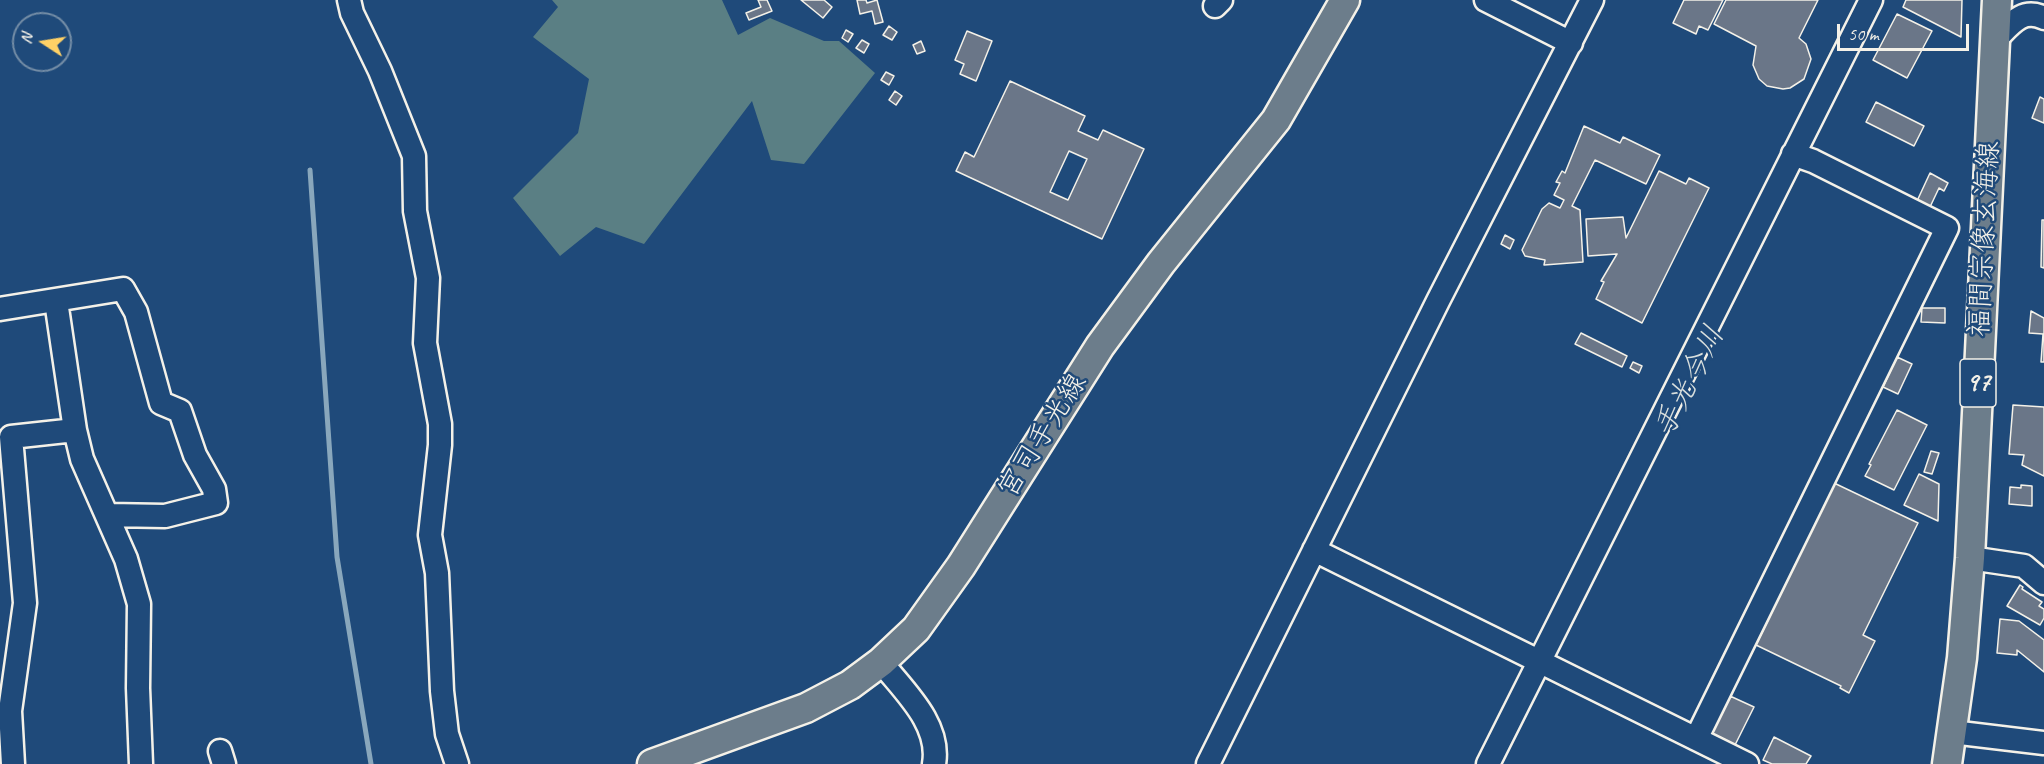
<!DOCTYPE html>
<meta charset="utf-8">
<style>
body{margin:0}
#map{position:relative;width:2044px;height:764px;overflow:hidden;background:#1f4a7a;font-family:Caveat,sans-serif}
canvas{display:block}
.north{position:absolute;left:12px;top:12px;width:60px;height:60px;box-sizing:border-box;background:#1f4a7a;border:2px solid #748da6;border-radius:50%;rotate:282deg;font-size:16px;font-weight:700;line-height:24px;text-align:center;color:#f4f1e8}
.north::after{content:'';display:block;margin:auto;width:21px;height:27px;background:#ffd166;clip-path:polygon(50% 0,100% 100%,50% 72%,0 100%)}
.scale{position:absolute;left:1837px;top:24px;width:132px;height:27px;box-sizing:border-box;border:3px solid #f4f1e8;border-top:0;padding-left:8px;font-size:18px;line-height:21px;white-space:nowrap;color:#f4f1e8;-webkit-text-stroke:4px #1f4a7a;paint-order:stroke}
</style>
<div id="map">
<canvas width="2044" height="764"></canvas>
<div class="north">N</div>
<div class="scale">50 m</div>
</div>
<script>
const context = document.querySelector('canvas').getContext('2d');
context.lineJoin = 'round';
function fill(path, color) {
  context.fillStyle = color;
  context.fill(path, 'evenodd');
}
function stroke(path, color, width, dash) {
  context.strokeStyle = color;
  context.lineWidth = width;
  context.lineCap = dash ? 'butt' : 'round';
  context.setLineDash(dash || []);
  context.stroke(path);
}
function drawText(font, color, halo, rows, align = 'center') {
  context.font = font + ' Caveat,"Klee One",sans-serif';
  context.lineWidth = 5;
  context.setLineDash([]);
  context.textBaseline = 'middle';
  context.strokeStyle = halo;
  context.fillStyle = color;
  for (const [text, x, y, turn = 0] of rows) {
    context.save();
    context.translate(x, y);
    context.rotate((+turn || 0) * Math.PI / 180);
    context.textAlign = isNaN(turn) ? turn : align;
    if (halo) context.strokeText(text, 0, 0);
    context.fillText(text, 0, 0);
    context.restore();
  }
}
fill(new Path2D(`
 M552 0H722L738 35 770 18 824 41H839L875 73 804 164 771 160 752 101 644 244 596 227 560 256 513 198 578 133 589 79 533 37 558 7Z`), '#5a7f84');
stroke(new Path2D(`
 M310 170 337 557 371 764`), '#89a7bc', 5);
const building = new Path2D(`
 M758 0H767L772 11 749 20 746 13 761 7Z
 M801 0H824L832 7 823 18Z
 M857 0H866L867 3 877 0 883 22 875 24 872 11 860 14Z
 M1684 0H1723L1708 30 1699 26 1696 34 1673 23Z
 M1726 0H1818L1799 38 1806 44 1811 59 1804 79 1790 88 1783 89 1767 86 1759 79 1753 65 1756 46 1714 24Z
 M1906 0H1962L1961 37 1903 7Z
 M1897 14 1932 31 1907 78 1873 60Z
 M889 26 897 32 892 40 883 35Z
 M846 30 853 34 848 42 842 38Z
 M967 31 992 41 976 81 960 74 964 64 955 60Z
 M862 40 869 44 864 53 856 48Z
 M921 41 925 51 917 54 913 45Z
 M886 72 894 76 889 85 881 80Z
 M1010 81 1085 116 1078 131 1098 140 1103 130 1144 149 1102 239 956 171 965 152 974 157ZM1069 151 1087 159 1068 200 1050 192Z
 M895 91 902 96 896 105 889 100Z
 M2040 97 2044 99V123L2032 118Z
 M1876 102 1924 126 1914 146 1866 122Z
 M1584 126 1620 143 1623 137 1660 155 1646 184 1595 160 1572 206 1580 210 1583 262 1544 265 1545 260 1525 256 1522 250 1542 209 1549 203 1560 208 1564 200 1554 195 1560 183 1556 182 1562 171 1565 173Z
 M1659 171 1686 184 1689 178 1709 188 1642 323 1596 299 1604 282 1601 281 1617 254 1588 256 1586 219 1623 217 1626 238Z
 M1930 173 1948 183 1944 191 1939 188 1930 207 1917 201Z
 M2042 220H2044V268L2041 267Z
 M1505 235 1514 240 1510 249 1501 244Z
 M1922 308H1945V323L1921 322Z
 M2031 311 2044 318V362H2041L2043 334 2029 333Z
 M1581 333 1627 356 1622 367 1575 344Z
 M1897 357 1912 364 1898 394 1883 387Z
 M1633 362 1642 366 1639 373 1630 368Z
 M2013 405 2044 407V476L2022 465 2024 455 2009 454Z
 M1897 410 1927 425 1894 490 1865 476 1871 465 1869 464Z
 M1931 451 1939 453 1932 474 1924 472Z
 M1919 474 1939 484 1938 521 1904 505Z
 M1834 483 1918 523 1863 635 1875 641 1849 693 1840 688 1841 686 1756 645Z
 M2021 485 2032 486V506L2009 504 2010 487 2021 488Z
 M2020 585 2023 587 2022 589 2042 602 2039 606 2044 609V618L2040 625 2007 606Z
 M2000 619 2019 621 2044 640V672L2017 650V655L1997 653Z
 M1730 696 1754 707 1735 745 1711 733Z
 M1774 737 1811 756 1806 764H1772L1763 760Z`);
fill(building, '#6a7688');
stroke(building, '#f4f1e8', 1.5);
const minor = new Path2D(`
 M349 0 352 13 380 71 414 156 415 211 428 278 425 343 440 424V445L430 535 437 573 442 691 447 734 457 764
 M1486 0 1571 43
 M1215 6 1221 0
 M1995 40C2010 25 2022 7 2044 18
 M56 301 75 430 82 459 126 559 139 604 138 688 141 764
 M0 309 123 289 136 312 161 403 180 411 195 455 214 489 216 503 165 516 109 515
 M1314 550 1747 764
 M1970 558 2024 566 2044 583
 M881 662C904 691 941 724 934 764
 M1952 732 2044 743
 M1696 739 1947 228 1813 161 1793 154
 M220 751 224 764
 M13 764 10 711 25 603 11 437 75 430
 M1208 764 1438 301 1592 0
 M1488 764 1871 0`);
const major = new Path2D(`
 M652 764 806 708 850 685 881 662 916 629 961 566 1100 346 1161 263 1276 120 1345 0
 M1947 764 1962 658 1970 558 1997 0`);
stroke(minor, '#f4f1e8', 27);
stroke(major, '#f4f1e8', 33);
stroke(minor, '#1f4a7a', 22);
stroke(major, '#6c7d8b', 28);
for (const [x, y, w] of [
 [1978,383,36]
]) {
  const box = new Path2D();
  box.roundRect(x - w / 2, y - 24, w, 48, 4.5);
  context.fillStyle = '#1f4a7a';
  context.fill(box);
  stroke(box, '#f4f1e8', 1.5);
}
drawText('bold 27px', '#f4f1e8', null, [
 ["97",1978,383]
]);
drawText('28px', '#f4f1e8', '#1f4a7a', [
 ["福間宗像玄海線",1985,239,-87],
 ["宮司手光線",1043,436,-58]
]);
drawText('italic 30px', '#d9dfdd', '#1f4a7a', [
 ["手光今川",1690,382,-63]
]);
</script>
